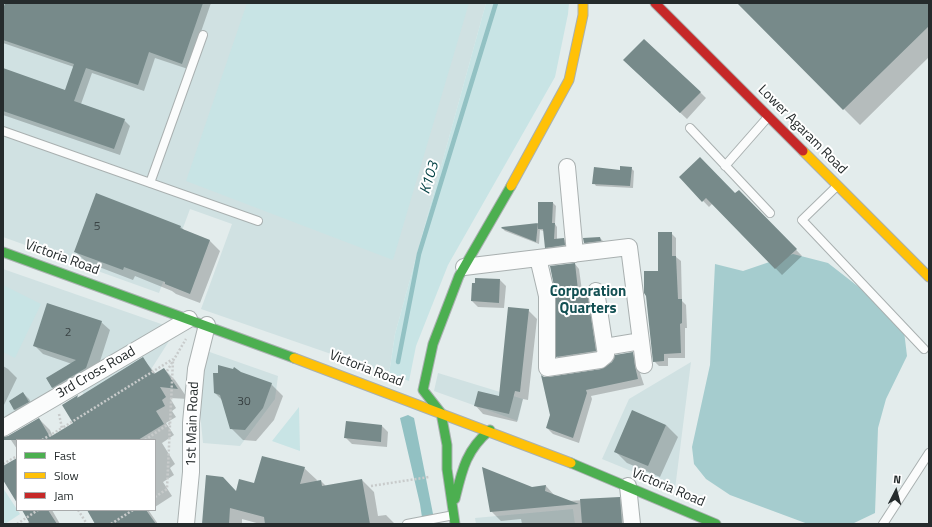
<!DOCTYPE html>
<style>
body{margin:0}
#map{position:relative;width:932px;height:527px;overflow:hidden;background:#e3ecec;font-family:"Titillium Web",sans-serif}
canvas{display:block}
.frame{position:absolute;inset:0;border:4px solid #252b2c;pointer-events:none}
.legend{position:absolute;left:16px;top:439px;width:140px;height:72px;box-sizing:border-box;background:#fff;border:1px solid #a8aaab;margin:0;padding:5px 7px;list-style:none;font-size:12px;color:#252b2c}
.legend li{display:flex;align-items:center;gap:8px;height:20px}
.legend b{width:20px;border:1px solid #a8aaab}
.north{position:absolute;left:876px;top:471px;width:40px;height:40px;-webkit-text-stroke:3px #fff;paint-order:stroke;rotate:6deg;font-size:11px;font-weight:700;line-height:16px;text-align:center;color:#252b2c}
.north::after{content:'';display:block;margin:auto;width:14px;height:18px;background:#252b2c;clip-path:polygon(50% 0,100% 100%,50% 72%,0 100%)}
</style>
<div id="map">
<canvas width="932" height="527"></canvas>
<div class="frame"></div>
<ul class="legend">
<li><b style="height:5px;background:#4caf50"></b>Fast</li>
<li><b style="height:5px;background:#ffc107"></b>Slow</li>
<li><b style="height:5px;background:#c62828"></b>Jam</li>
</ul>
<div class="north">N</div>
</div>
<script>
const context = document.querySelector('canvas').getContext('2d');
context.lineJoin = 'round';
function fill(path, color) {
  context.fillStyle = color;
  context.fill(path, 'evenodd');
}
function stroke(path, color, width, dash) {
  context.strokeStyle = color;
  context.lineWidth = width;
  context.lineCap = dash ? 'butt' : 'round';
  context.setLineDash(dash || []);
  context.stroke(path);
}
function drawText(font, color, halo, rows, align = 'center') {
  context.font = font + ' "Titillium Web",sans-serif';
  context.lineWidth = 4;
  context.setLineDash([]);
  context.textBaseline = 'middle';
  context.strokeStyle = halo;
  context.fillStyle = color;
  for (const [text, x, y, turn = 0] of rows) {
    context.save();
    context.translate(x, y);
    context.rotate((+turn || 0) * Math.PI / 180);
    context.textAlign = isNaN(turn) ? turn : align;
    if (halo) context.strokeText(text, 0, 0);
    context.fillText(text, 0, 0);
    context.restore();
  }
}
fill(new Path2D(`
 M3 3H486L395 334 389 374 201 309 232 224 190 209 159 293 3 237Z
 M3 269 167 326 3 420Z
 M176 330 150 371 92 407 79 387Z
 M204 350 278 376 275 399 240 446 203 443 198 392Z
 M691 362 675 489 602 459 629 399Z
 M438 373 523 399 518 421 434 391Z
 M573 509 575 524H476L475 518Z`), '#d0e1e2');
fill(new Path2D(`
 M247 3H469L393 260 186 181Z
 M486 3H569L568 14 555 77 448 265 416 346 409 381 389 374 395 334Z
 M3 285 41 304 15 358 3 352Z
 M299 407 300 451 272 441Z
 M3 488 20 514 5 524H3Z`), '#c8e4e5');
fill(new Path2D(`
 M793 254 828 263 887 309 904 331 907 356 886 399 878 428 875 513 852 524H808L730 495 706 479 694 464 692 447 710 365 715 264 743 271Z`), '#a5ccce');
fill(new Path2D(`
 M408 415 414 418 435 524H423L420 504 400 418Z`), '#92c1c3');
fill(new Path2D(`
 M6 3H211L188 69 155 58 144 91 92 73 81 104 124 120 130 126 120 155 3 115V69L66 91 74 67 3 43V12Z
 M738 3H929V57L860 125Z
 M630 66 700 92 706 98 687 119Z
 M631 168 634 171 633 188 596 186 594 183 621 171Z
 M680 177 735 195 773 226 802 256 782 275 713 203 709 207Z
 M539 203H553L556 206 555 224 557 227V240L564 239 566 242 567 248 549 250 546 247 544 231 540 230 539 244 505 231 502 228 538 224 539 226Z
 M180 226 185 231 210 241 220 251 200 303 176 294 172 291 135 276 133 280 86 262 75 251Z
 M671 233 676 238V257L681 261 682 301 686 305 687 328H685V358H668V366H659L654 361 659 272Z
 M600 238 606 244 591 249 584 242Z
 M575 264 579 269 582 291H586L591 295 600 355 562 361 558 357Z
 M500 280 506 286 504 308 478 307 472 301Z
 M528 310 537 319 528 400 523 399 517 422 483 414 475 405 500 397Z
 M101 322 110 330 95 377 61 396 53 388 47 379 72 364 43 354 35 346Z
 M632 353 638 359 640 373 644 385 591 396 592 399 579 443 553 434 547 428 551 415 543 378 602 370Z
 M142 358 156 374 164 369 175 380 188 399 170 398 176 408 172 411 176 417 166 423 174 435 162 443 175 464 170 468 174 475 163 482 172 496 155 507V440H17V449L9 437 39 419 50 430 53 437 75 424 63 405 77 397 79 398Z
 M3 366 8 369 17 378 3 407Z
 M241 373 271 384 283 396 274 420 256 441 243 440 231 428 223 401 215 393Z
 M23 393 29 399 34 408 21 416 15 410 10 401Z
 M666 425 678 437 660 477 627 463 615 451Z
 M382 426 388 432 387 447 352 444 346 438Z
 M304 468 317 480 316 482 321 481 326 486 362 480 374 492 378 516 386 515 395 524H260L242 519V524H203L237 492 255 485Z
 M546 486 555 496 568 501 619 498 629 507 631 524H522L521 519 501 521 491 511 532 488Z
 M23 510H52L60 524H26L30 521Z
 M88 510H150L149 511 158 524H96Z`), '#0003');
stroke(new Path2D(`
 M398 362 419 254 496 3`), '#92c1c3', 4.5);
fill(new Path2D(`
 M5 3H203L182 64 149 52 138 85 86 68 74 101 125 119 114 149 3 111V68L65 90 74 64 3 40V9Z
 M737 3H929V26L843 110Z
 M644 39 701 92 680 113 623 60Z
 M700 157 735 193 739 190 797 249 775 269 706 198 702 202 679 177Z
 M620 166 632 167 630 186 592 184 594 167 620 170Z
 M96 193 181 226 180 228 210 240 190 294 165 284V282L124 267 123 270 74 252Z
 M538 202H553L552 223H555L554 239 564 238 565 245 545 248 543 229H538Z
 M538 223 536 242 501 228 502 227Z
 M658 232H672V256H676L678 299H682V323L680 324 681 353 664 354V361L653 362 646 296 644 293V271H658Z
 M600 237 601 241 584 243 583 238Z
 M575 263 578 290H587L596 351 556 357V296L550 266Z
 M475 278 500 279 499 303 471 301 472 283H475Z
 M47 303 102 321 86 368 52 388 46 378 76 360 33 346Z
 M508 307 529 309 520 392 515 391 509 414 474 406 478 391 499 396Z
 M633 352 635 366 638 379 586 390 587 393 573 438 546 428 550 415 541 375 544 377H548L601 369 612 362 615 355Z
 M143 357 154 374 164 368 178 389 160 387 166 397 162 400 165 406 156 411 164 424 138 440H3V437L8 436 39 418 50 437 73 423 62 405 78 395 77 398Z
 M218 365 233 369 234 367 241 372 272 383 263 408 245 430 230 429 220 395 214 393 213 373H218Z
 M23 392 29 402 14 410 9 401Z
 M632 410 666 425 648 466 614 452Z
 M346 421 382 425 381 442 344 438Z
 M262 456 305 467 300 484 321 480 322 486 362 479 370 524H265L264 517 230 508 229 524H202L206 475 223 477 236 491 239 479 254 483Z
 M17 458V503L3 480V466Z
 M482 467 532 487 546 485 545 491 579 504 490 512Z
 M620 497 622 524H582L580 499Z
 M22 510H48L57 524H30Z
 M87 510H146L156 524H95Z`), '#778a8a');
const lane = new Path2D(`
 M690 128 770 213
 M3 131 258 221
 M725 166 768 117
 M150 183 203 35
 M837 186 802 220 924 349
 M407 524 454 515
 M883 524 929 453`);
const street = new Path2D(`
 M567 167 575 254
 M538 258 547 296V368L600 360 606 355 596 291
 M464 267 629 247 644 365
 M605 347 641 341
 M3 428 189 319
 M628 486 632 524
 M186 524 191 472V423L196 369 207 325`);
const fast = new Path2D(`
 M3 252 294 358
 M571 463 716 524
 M455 499C462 470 466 450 490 430
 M455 524 447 469V445L441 413 423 390 433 344 459 276 511 186`);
const slow = new Path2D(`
 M803 151 929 277
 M511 186 569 80 583 15V3
 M294 358 571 463`);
const jam = new Path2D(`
 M655 3 803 151`);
stroke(lane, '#a9b0b0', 10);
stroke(street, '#a9b0b0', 18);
stroke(fast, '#a9b0b0', 11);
stroke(slow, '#a9b0b0', 11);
stroke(jam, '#a9b0b0', 11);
stroke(new Path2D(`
 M167 371 186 339
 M59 414 62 428 173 359
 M42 440 62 428
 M145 440 170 423
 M3 464 17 456
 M371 486 429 477
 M155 497 167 489 173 360
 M78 510 87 524
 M17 524 38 510
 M111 524 133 510`), '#c8cbcb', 2.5, [2, 2]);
stroke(lane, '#fbfcfc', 8);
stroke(street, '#fbfcfc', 16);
stroke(fast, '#4caf50', 9);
stroke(slow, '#ffc107', 9);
stroke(jam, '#c62828', 9);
drawText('12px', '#3a4344', null, [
 ["5",97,227],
 ["2",68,333],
 ["30",244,402]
]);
drawText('14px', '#252b2c', '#fff', [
 ["Lower Agaram Road",802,130,45],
 ["Victoria Road",62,258,20],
 ["Victoria Road",366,369,21],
 ["3rd Cross Road",96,373,-30],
 ["1st Main Road",193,424,-88],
 ["Victoria Road",668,488,23]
]);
drawText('italic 15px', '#074447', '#fff', [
 ["K103",430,178,-73]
]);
drawText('bold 15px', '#135053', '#fff', [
 ["Corporation",588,292],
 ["Quarters",588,309]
]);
</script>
